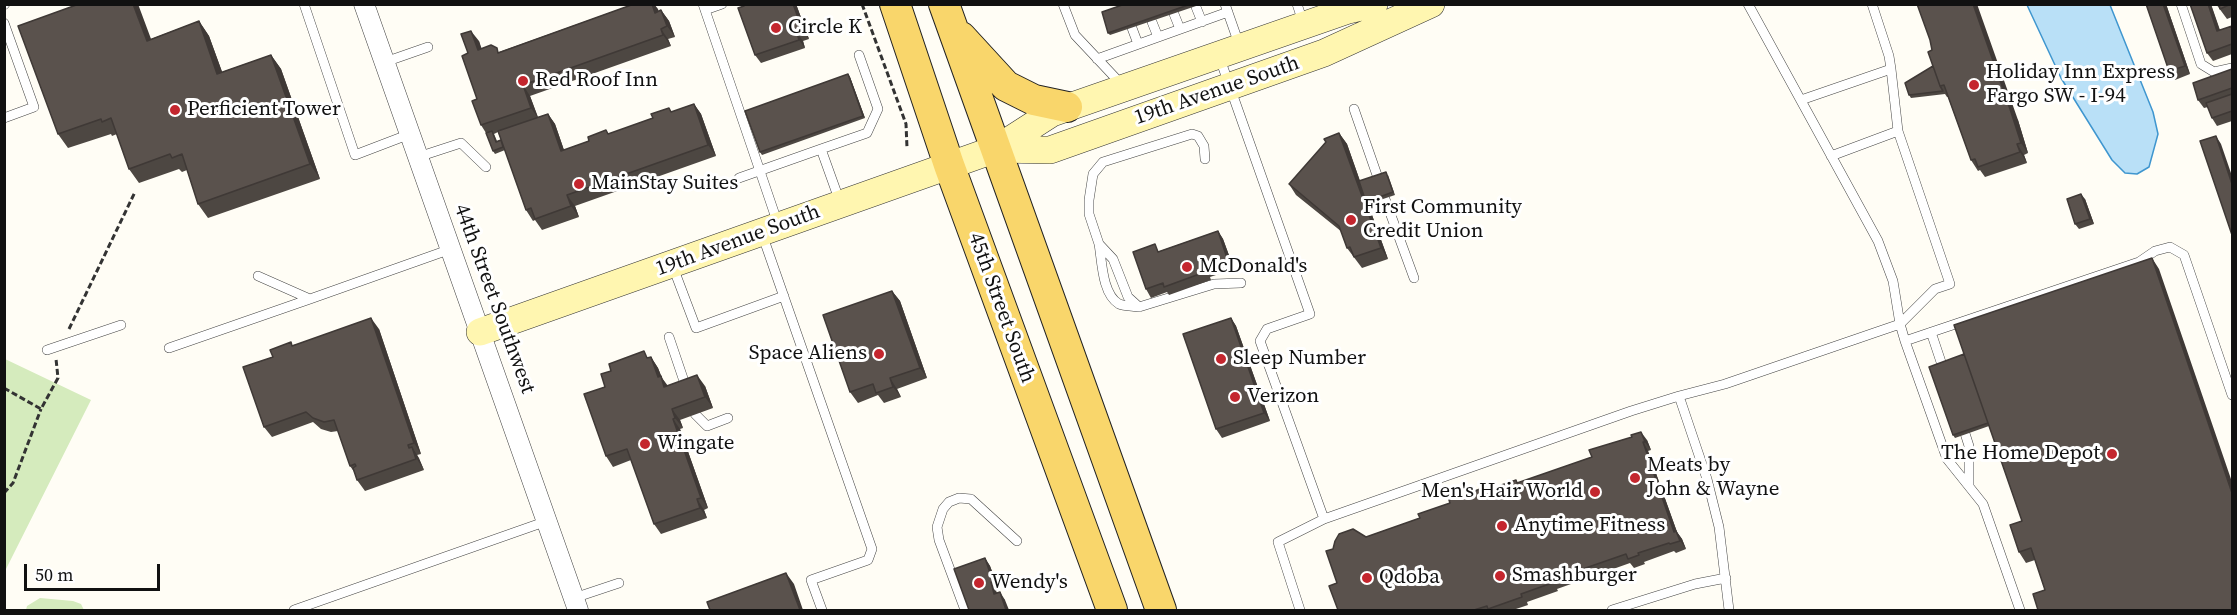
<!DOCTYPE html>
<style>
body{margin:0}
#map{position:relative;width:2237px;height:615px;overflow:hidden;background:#fffdf5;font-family:"Source Serif 4",serif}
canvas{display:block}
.frame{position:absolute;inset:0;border:6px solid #111;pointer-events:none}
.scale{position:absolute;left:24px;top:564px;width:136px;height:27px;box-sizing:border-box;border:3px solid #111;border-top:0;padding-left:8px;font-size:18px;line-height:21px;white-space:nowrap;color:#111;-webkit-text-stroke:4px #fff;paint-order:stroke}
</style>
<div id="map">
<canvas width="2237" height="615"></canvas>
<div class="frame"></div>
<div class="scale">50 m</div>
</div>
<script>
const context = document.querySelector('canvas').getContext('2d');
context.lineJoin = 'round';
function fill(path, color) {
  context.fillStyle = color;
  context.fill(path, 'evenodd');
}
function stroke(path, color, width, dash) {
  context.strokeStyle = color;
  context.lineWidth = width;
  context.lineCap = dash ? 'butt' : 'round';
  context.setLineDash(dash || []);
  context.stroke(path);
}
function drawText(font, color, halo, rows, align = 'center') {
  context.font = font + ' "Source Serif 4",serif';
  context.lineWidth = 6;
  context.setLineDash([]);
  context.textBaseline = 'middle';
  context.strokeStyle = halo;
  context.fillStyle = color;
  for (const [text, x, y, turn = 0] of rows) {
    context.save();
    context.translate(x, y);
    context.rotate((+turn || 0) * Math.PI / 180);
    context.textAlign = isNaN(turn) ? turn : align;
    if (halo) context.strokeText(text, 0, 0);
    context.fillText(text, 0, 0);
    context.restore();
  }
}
fill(new Path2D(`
 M5 359 91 400 5 571Z
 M40 598 73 601 81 604 84 610H26L27 606Z`), '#d5ebbd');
const water = new Path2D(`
 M2027 5H2110L2153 112 2158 134 2149 167 2137 174 2125 173 2112 160 2061 78Z`);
fill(water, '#b9e0f7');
stroke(water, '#3f96cf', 1.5);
const lane = new Path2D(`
 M304 4 355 155 410 134
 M703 4 778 224
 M1063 4 1075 35 1123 86
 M1225 4 1239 44
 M1297 4 1303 22
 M1748 4 1878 241 1893 281 1900 324 1905 341 1947 459 1983 504 2020 610
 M2181 4 2201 64 2214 72 2232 68
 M4 5 5 4
 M1196 7 1202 22
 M705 10 722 4
 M1174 14 1180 29
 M1152 22 1158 37
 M4 23 34 107 4 118
 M1132 28 1138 44
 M1219 56 1310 314 1267 329 1260 341 1324 519
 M1097 59 1228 12
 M385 62 428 47
 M1801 100 1891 69 1889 56 1872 4
 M1354 109 1378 178
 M821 149 867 133 878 109 859 55
 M1831 156 1898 131 1891 69
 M418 157 461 143 486 167
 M1205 159 1204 146 1198 136 1192 134 1103 162 1093 174 1089 200V214L1099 244 1113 259 1128 297 1139 307 1214 284 1241 283
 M739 178 821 149 840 202
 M1385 199 1414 278
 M762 234 872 549 868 560 811 580 822 610
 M1099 244C1102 261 1102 294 1119 304 1124 306 1133 306 1139 307
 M673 267 696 328 784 296
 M258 276 310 299 451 249
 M1931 332 1945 374
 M669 337 687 390
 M1905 341 2139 262 2155 251 2170 247 2184 255 2232 395
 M169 348 310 299
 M47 350 121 325
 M695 414 707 426 728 418
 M1962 424 1969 446V486
 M574 598 619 583
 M294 610 547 521
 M965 610 939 540 937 527 943 509 949 502 959 498 971 499 1017 541
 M1300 610 1278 542 1324 519 1631 411 1679 396
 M1612 610 1695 584 1726 578
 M1729 610 1719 527 1707 479 1679 396 1725 384 1900 324 1935 289 1950 284 1898 131`);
const street = new Path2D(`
 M364 4 578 610`);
const secondary = new Path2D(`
 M996 149 1050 150 1324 53 1431 4
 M480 332 996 149 1052 113 1348 10 1374 4`);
const primary = new Path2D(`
 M895 4 949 165 1112 610
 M944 4 1161 610
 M961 37 1006 86 1034 100 1067 107`);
stroke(lane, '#444', 10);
stroke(street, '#444', 21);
stroke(secondary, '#333', 28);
stroke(primary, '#222', 32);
stroke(new Path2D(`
 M862 4 906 124 907 148
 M69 329 135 192
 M4 388 41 409 58 378 56 359
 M4 493 13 483 41 409`), '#333', 3, [6, 3]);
stroke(lane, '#fff', 9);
stroke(street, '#fff', 20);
stroke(secondary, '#fff6b0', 27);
stroke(primary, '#f9d66b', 30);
fill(new Path2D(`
 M634 4H654L658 11 661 10 669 21 675 37 668 39 671 46 530 96 538 117 548 114 555 124 564 150 694 104 701 114 716 156 575 206 579 217 542 230 535 220 533 221 526 210 505 150 495 154 493 151 486 133 481 125 477 99 468 53 479 41 481 49 499 52ZM498 132 501 140 497 141 494 134Z
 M744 4H796L809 39 803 41 805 48 761 63 755 55Z
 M1125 4H1202L1110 35 1108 33Z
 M2146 4H2166L2190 74 2175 80 2169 71Z
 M2190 4H2211L2220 30 2232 26V54L2213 61 2207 53Z
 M2216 4H2232V17L2227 19Z
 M199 21 209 36 222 72 271 55 281 69 320 179 208 218 198 204 187 170 182 172 179 169 139 183 129 169 117 134 112 136 111 134 68 148 58 134 151 39Z
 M1930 40 2018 120 2028 153 2024 155 2027 163 1985 177 1980 170 1978 171 1971 160 1948 97H1947L1945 94 1911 98 1909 95 1933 66 1932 50Z
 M2232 69V121L2217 126 2212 118 2208 107 2204 108 2198 100Z
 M848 74 850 77 865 118 762 155 760 152Z
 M1339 133 1347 144 1360 181 1388 175 1395 195 1368 204 1388 259 1362 268 1347 248 1342 232 1296 195 1289 184Z
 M2085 199 2094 224 2079 229 2075 224Z
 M1218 231 1223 239 1234 269 1210 277 1211 280 1169 295 1167 292 1151 298 1146 289 1160 251Z
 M2159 269 2045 590 2035 560 2026 563 2019 552 2022 521 1989 426 1955 438 1953 435 1964 354Z
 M892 291 900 301 927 378 897 389 901 397 884 403 878 395 858 403 850 392Z
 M1231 318 1236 326 1270 421 1222 438 1216 429Z
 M379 329 421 454 417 455 424 470 365 491 357 480 355 473 350 466 338 431 331 432 321 429 313 422 272 437 264 427 293 345Z
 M651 357 658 368 662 378 668 386H705L713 408 680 420 683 428 680 429 708 508 704 510 707 518 661 534 654 524 631 460 613 467 606 456 605 387Z
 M1647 440 1651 450 1648 451 1677 532 1682 539 1686 549 1676 553 1674 551 1644 562 1645 564 1634 568 1630 563 1557 589 1558 591 1527 602 1528 605 1513 610H1338L1337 583 1366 537 1420 518 1485 491 1518 483Z
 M985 558 990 566 999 590 996 591 997 593 1005 600 969 610Z`), '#4d4742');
fill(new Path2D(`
 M133 4H138L157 55 147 41Z
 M652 4H654L658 9 662 23 655 13Z
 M793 4H796L809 39 803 31Z
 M1973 4H1977L2018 120 2028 153 2021 143Z
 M2163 4H2166L2190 74 2185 66Z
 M2208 4 2211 5 2223 40 2217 31Z
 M661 10 669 21 675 37 667 26Z
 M199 21 209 36 228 88 217 74Z
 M661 29 668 39 671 46 663 35Z
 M471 31 479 41 486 61 478 50Z
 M797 33 803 41 805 48 799 40Z
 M271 55 281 69 320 179 310 164Z
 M848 74 850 77 865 118 863 116Z
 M523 85 530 96 538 118 531 108Z
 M694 104 701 114 716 156 708 145Z
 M548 114 555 124 568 162 561 151Z
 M1339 133 1347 144 1367 201 1366 202 1368 204 1388 259 1381 248Z
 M2216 136 2221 144 2232 176V184Z
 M2017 144 2024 155 2027 163 2020 152Z
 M2081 194 2085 199 2094 224 2090 219Z
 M567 195 575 206 579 217 571 206Z
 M1218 231 1223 239 1234 269 1228 261Z
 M2152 258 2159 269 2232 482V493Z
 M892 291 900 301 927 378 920 368Z
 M371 318 379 329 421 454 414 443Z
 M1231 318 1236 326 1270 421 1264 413Z
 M651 357 658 368 662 378 668 387 672 398 658 377Z
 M697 375 705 386 713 408 705 397Z
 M890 378 897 389 901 397 893 387Z
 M672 409 680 420 683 428 675 418Z
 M673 419 680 429 708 508 701 498Z
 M1641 432 1647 440 1651 450 1645 442Z
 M1643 442 1648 451 1677 532 1682 539 1686 549 1674 532Z
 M408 445 414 454 412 447 419 458 424 470Z
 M697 499 704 510 707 518 700 508Z
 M985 558 990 566 999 590 993 582Z
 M786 573 794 584 803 610H800Z
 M991 582 996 591 1000 602 994 594Z
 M1000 592 1005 600 1009 610H1006Z`), '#3f3936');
const building = new Path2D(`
 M79 4H133L147 41 199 21 217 74 271 55 310 164 198 204 182 154 172 158 170 154 129 169 111 118 102 122 101 119 58 134 18 26Z
 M634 4H652L655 13 661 10 667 26 661 29 663 35 523 85 531 108 481 125 472 101 477 99 462 56 468 53 461 34 471 31 478 50 491 45 497 48 498 53Z
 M744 4H793L803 31 797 33 799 40 755 55 738 8 744 6Z
 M1125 4H1191L1108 33 1102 12Z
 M1917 4H1973L2010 109 2021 143 2017 144 2020 152 1978 167 1975 159 1971 160 1944 85 1940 86 1928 52 1932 50 1930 40Z
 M2146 4H2163L2185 66 2169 71Z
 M2190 4H2208L2217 31 2232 26V44L2207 53Z
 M2219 4H2231L2220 9Z
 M1933 66 1940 86 1943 91 1909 95 1905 83Z
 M2232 69V88L2198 100 2193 83Z
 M848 74 863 116 760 152 745 111Z
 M2232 94V111L2212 118 2206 103Z
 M694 104 708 145 567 195 571 206 535 219 531 208 526 210 498 131 548 114 561 151 589 141 588 137 606 130 608 134 653 118 651 114 669 108 671 112Z
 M492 131 496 142 501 140 503 147 493 151 486 133Z
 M1339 133 1381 248 1354 257 1350 247 1347 248 1339 226 1289 184 1326 142 1324 139Z
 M2216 136 2232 184V235L2200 141Z
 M1386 172 1393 192 1366 202 1359 181Z
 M2081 194 2090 219 2075 224 2067 199Z
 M1218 231 1228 261 1204 269 1205 272 1164 287 1163 283 1146 289 1133 252 1155 244 1158 252Z
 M2152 258 2232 493V610H2038L2033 594 2045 590 2031 548 2019 552 2010 525 2022 521 1954 325Z
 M892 291 920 368 890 378 893 387 876 393 873 384 850 392 823 315Z
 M371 318 414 443 408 445 409 448 412 447 416 459 357 480 353 468 356 466 355 464 350 466 334 420 324 422 313 418 306 412 264 427 243 367 273 357 270 350 291 342 292 346Z
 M1231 318 1264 413 1216 429 1183 334Z
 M644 351 647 358 651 357 658 377 661 376 664 387 697 375 705 397 672 409 675 418 673 419 701 498 697 499 700 508 654 524 627 449 606 456 584 394 605 387 601 374 611 371 609 364Z
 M1964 354 1988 423 1953 435 1929 367Z
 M1641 432 1645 442H1643L1674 532 1676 531 1680 541 1670 544 1669 543 1638 553 1639 555 1628 559 1626 554 1551 580 1552 583 1521 594 1522 597 1488 609 1487 606 1474 610H1338L1329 586 1337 583 1326 551 1333 549 1335 541 1339 534 1353 529 1366 537 1420 518 1418 514 1450 503 1449 500 1483 488 1484 491 1516 480 1517 483 1592 457 1589 450 1632 437 1631 435Z
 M985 558 993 582H991L994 594 1000 592 1006 610H969L954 569Z
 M786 573 800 610H710L707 602Z`);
fill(building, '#5a524d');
stroke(building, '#3f3936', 1.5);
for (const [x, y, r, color] of [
 [776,28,6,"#c4262e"],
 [523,81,6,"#c4262e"],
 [1974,85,6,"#c4262e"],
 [175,110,6,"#c4262e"],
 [579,184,6,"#c4262e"],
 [1351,220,6,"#c4262e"],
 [1187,267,6,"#c4262e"],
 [879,354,6,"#c4262e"],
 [1221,359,6,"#c4262e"],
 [1235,397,6,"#c4262e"],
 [645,444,6,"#c4262e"],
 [2112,454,6,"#c4262e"],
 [1635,478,6,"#c4262e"],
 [1595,492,6,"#c4262e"],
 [1502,526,6,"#c4262e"],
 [1500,576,6,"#c4262e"],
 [1367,578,6,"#c4262e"],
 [979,583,6,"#c4262e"]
]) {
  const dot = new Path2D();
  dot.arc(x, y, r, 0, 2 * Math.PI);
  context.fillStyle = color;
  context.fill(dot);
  stroke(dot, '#fff', 2);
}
drawText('21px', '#111', '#fff', [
 ["Circle K",788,28],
 ["Holiday Inn Express",1986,73],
 ["Fargo SW - I-94",1986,97],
 ["Red Roof Inn",535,81],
 ["Perficient Tower",187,110],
 ["MainStay Suites",591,184],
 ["First Community",1363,208],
 ["Credit Union",1363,232],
 ["McDonald's",1199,267],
 ["Space Aliens",867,354,"right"],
 ["Sleep Number",1233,359],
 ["Verizon",1247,397],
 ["Wingate",657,444],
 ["The Home Depot",2100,454,"right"],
 ["Meats by",1647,466],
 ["John & Wayne",1647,490],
 ["Men's Hair World",1583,492,"right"],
 ["Anytime Fitness",1514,526],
 ["Smashburger",1512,576],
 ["Qdoba",1379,578],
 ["Wendy's",991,583]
], 'left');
drawText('21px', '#111', '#fff', [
 ["19th Avenue South",1217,91,-19],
 ["19th Avenue South",738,241,-20],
 ["44th Street Southwest",494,299,70],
 ["45th Street South",1001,308,70]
]);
</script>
